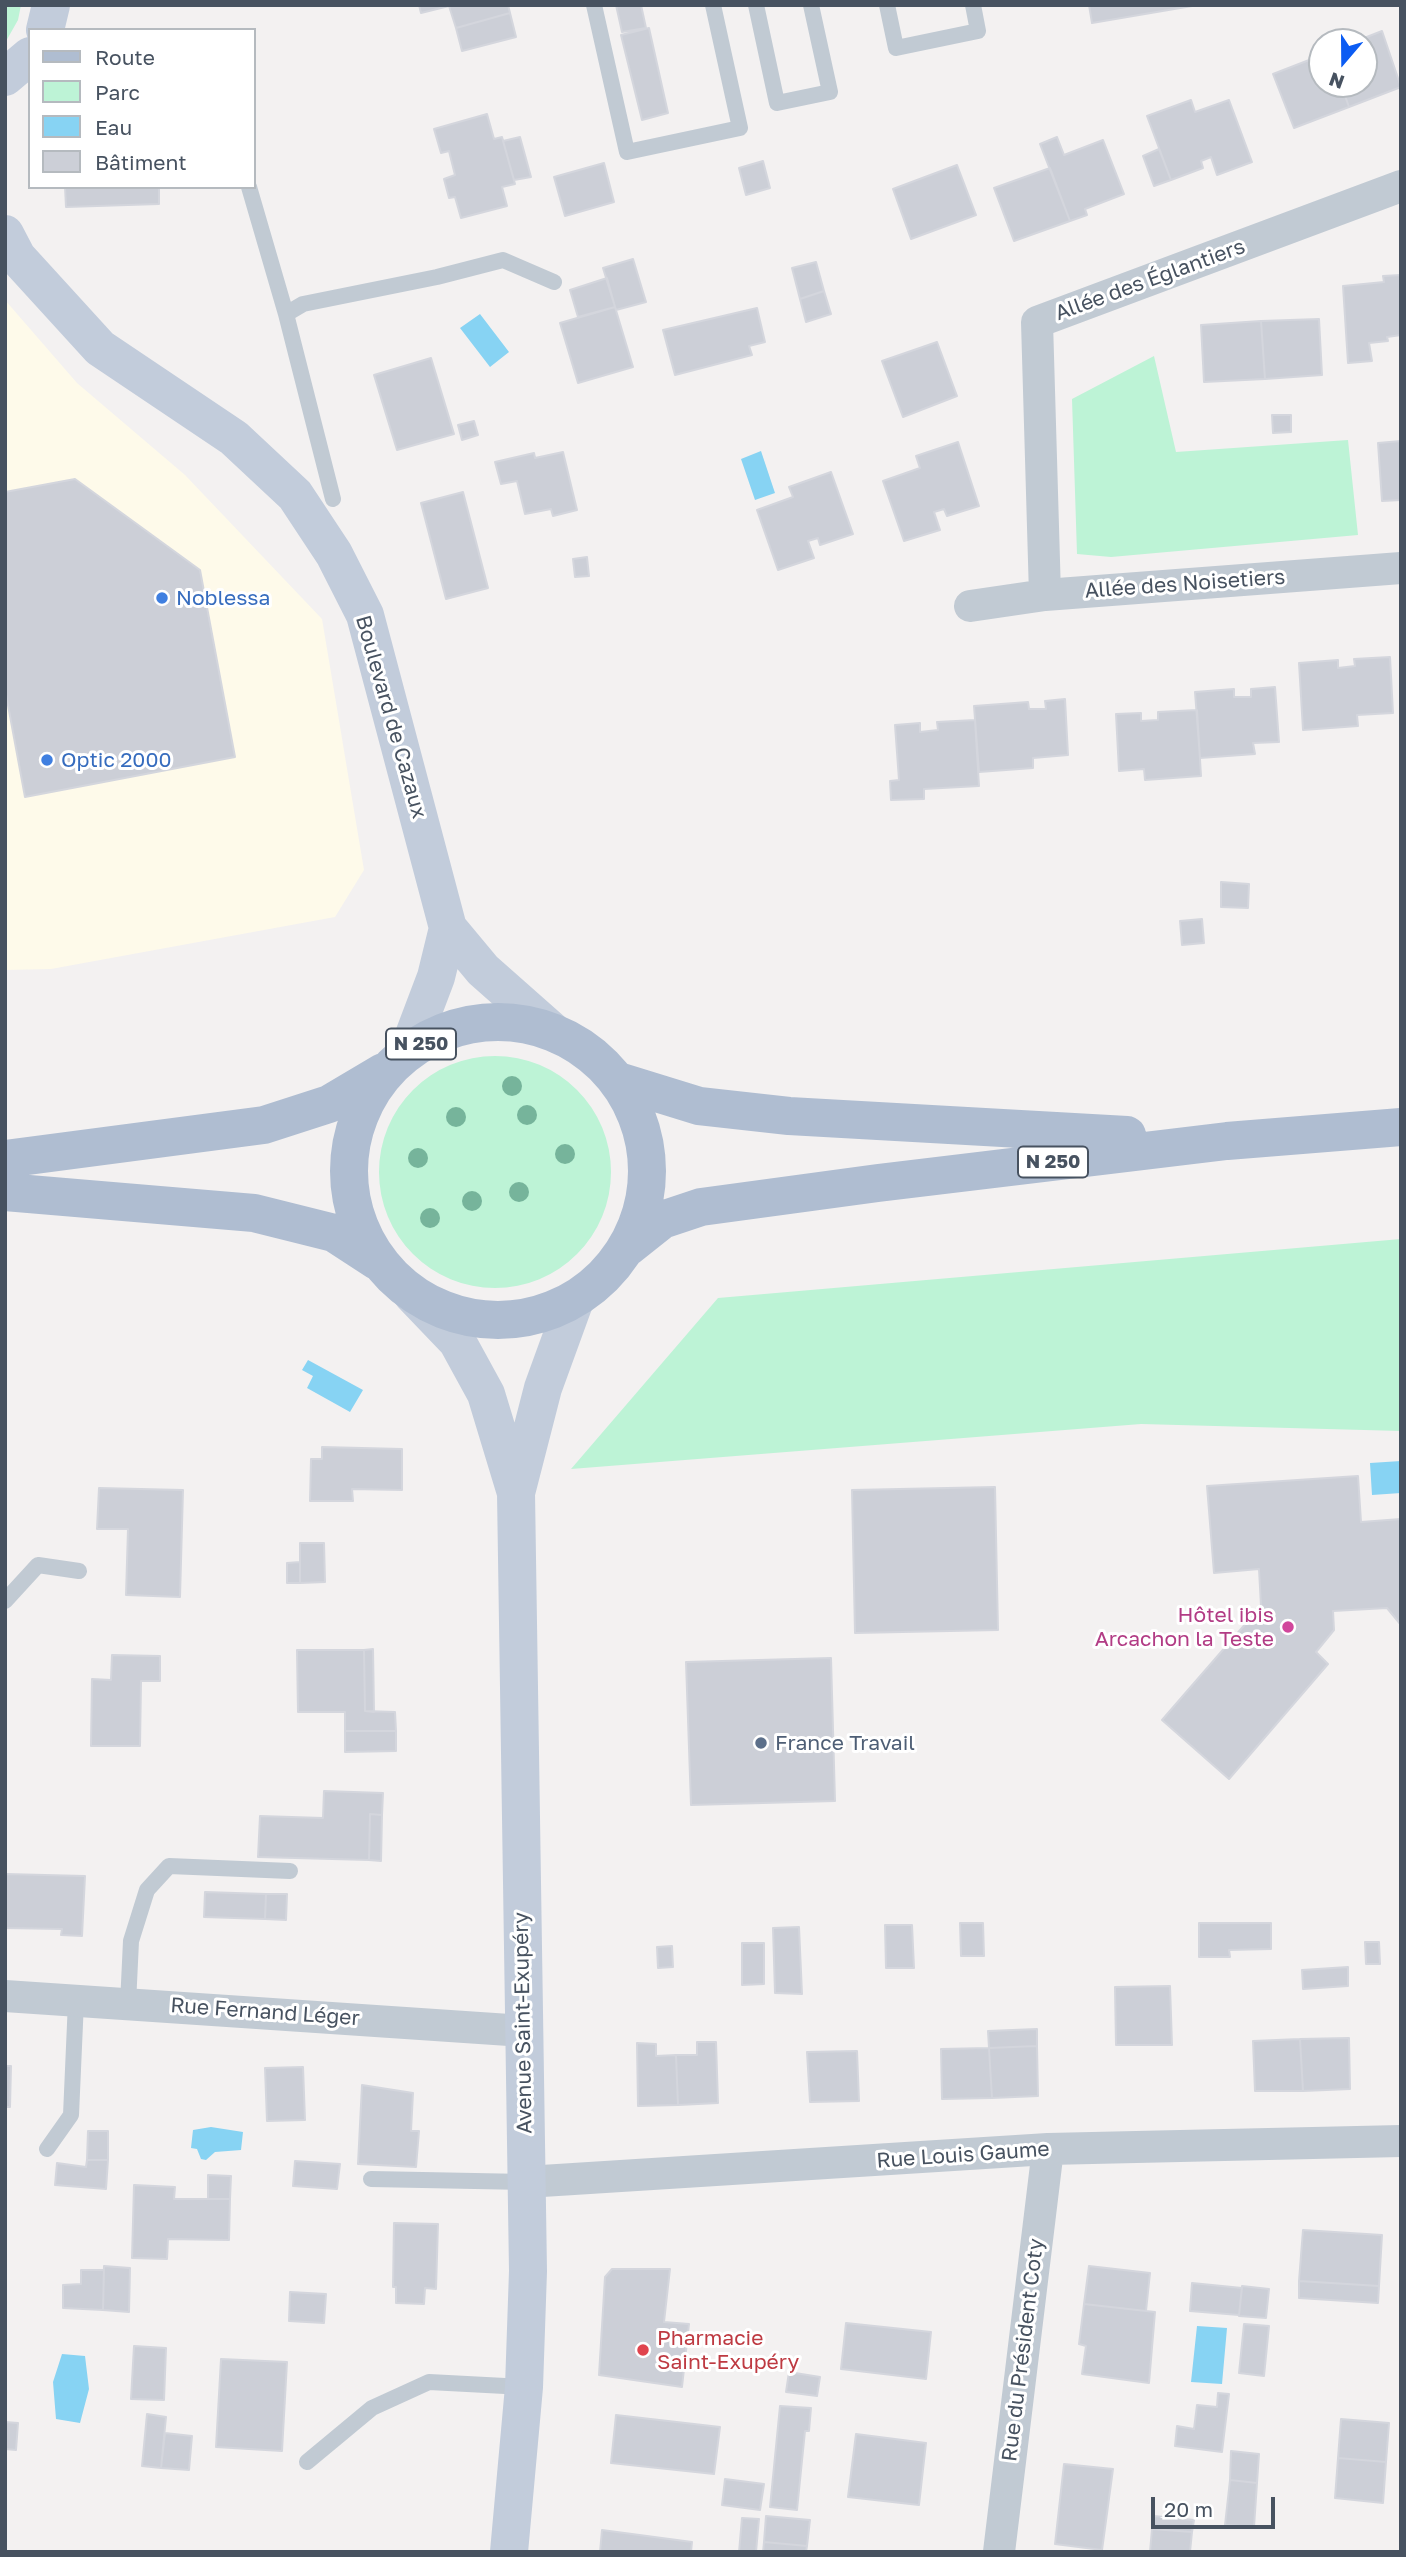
<!DOCTYPE html>
<meta charset="utf-8">
<style>
body{margin:0}
#map{position:relative;width:1406px;height:2557px;overflow:hidden;background:#f3f1f1;font-family:"Golos Text",sans-serif}
canvas{display:block}
.frame{position:absolute;inset:0;border:7px solid #475260;pointer-events:none}
.legend{position:absolute;left:28px;top:28px;width:228px;height:161px;box-sizing:border-box;background:#fff;border:2px solid #b5babf;margin:0;padding:9px 12px;list-style:none;font-size:21px;color:#475260}
.legend li{display:flex;align-items:center;gap:14px;height:35px}
.legend b{width:35px;border:2px solid #b5babf}
.north{position:absolute;left:1308px;top:28px;width:70px;height:70px;box-sizing:border-box;background:#fff;border:2px solid #b5babf;border-radius:50%;rotate:200deg;font-size:19px;font-weight:700;line-height:28px;text-align:center;color:#475260}
.north::after{content:'';display:block;margin:auto;width:24px;height:32px;background:#0b5cf3;clip-path:polygon(50% 0,100% 100%,50% 72%,0 100%)}
.scale{position:absolute;left:1151px;top:2497px;width:124px;height:32px;box-sizing:border-box;border:4px solid #475260;border-top:0;padding-left:9px;font-size:21px;line-height:24px;white-space:nowrap;color:#475260;-webkit-text-stroke:5px #fff;paint-order:stroke}
</style>
<div id="map">
<canvas width="1406" height="2557"></canvas>
<div class="frame"></div>
<ul class="legend">
<li><b style="height:9px;background:#afbdd1"></b>Route</li>
<li><b style="height:19px;background:#bdf3d6"></b>Parc</li>
<li><b style="height:19px;background:#87d3f3"></b>Eau</li>
<li><b style="height:19px;background:#cccfd7"></b>Bâtiment</li>
</ul>
<div class="north">N</div>
<div class="scale">20 m</div>
</div>
<script>
const context = document.querySelector('canvas').getContext('2d');
context.lineJoin = 'round';
function fill(path, color) {
  context.fillStyle = color;
  context.fill(path, 'evenodd');
}
function stroke(path, color, width, dash) {
  context.strokeStyle = color;
  context.lineWidth = width;
  context.lineCap = dash ? 'butt' : 'round';
  context.setLineDash(dash || []);
  context.stroke(path);
}
function drawText(font, color, halo, rows, align = 'center') {
  context.font = font + ' "Golos Text",sans-serif';
  context.lineWidth = 6;
  context.setLineDash([]);
  context.textBaseline = 'middle';
  context.strokeStyle = halo;
  context.fillStyle = color;
  for (const [text, x, y, turn = 0] of rows) {
    context.save();
    context.translate(x, y);
    context.rotate((+turn || 0) * Math.PI / 180);
    context.textAlign = isNaN(turn) ? turn : align;
    if (halo) context.strokeText(text, 0, 0);
    context.fillText(text, 0, 0);
    context.restore();
  }
}
fill(new Path2D(`
 M5 300 77 383 185 475 322 619 364 870 335 917 51 969 5 970Z`), '#fefaea');
fill(new Path2D(`
 M5 5H21L18 20 5 43Z
 M1154 356 1176 452 1348 440 1358 535 1111 557 1077 554 1072 399Z
 M379 1172a116 116 0 1 1 232 0a116 116 0 1 1-232 0Z
 M1401 1239V1431L1141 1424 571 1469 718 1298Z`), '#bdf3d6');
fill(new Path2D(`
 M480 314 509 352 490 367 460 328Z
 M761 451 775 493 755 500 741 459Z
 M308 1360 363 1390 350 1412 307 1388 313 1376 302 1370Z
 M1401 1461V1493L1372 1495 1370 1463Z
 M211 2127 243 2132 241 2150 215 2152 206 2160 201 2159 197 2149 191 2148 193 2130Z
 M1197 2326 1227 2328 1222 2384 1191 2382Z
 M62 2354 85 2356 89 2389 80 2423 56 2419 53 2382Z`), '#87d3f3');
const building = new Path2D(`
 M419 5H508L510 13 456 28 449 6 421 13Z
 M616 5H641L646 28 622 32Z
 M1089 5H1191L1192 6 1092 23Z
 M510 13 516 37 462 51 456 28Z
 M649 28 668 113 642 120 621 35Z
 M1382 31 1401 87 1349 107 1341 84H1364V42H1354Z
 M1322 55V84H1341L1349 107 1294 128 1273 74Z
 M1191 100 1195 112 1229 100 1252 162 1217 175 1211 157 1201 161 1203 168 1171 180 1147 116Z
 M487 114 494 139 502 137 515 184 502 187 507 206 461 218 455 197 449 198 444 179 455 175 449 151 441 153 434 129Z
 M520 137 531 177 514 180 503 141Z
 M1057 137 1064 155 1103 140 1124 194 1085 209 1087 215 1070 221 1040 144Z
 M1159 149 1171 180 1154 186 1143 156Z
 M763 161 770 188 746 195 739 168Z
 M604 163 614 202 565 216 554 177Z
 M957 165 976 215 911 239 893 189Z
 M1050 168 1070 221 1014 241 994 188Z
 M65 187H159V204L66 207Z
 M633 259 646 302 616 310 603 268Z
 M816 262 824 291 800 299 792 268Z
 M1401 275V335L1387 337 1388 341 1369 343 1372 361 1348 363 1343 286 1384 282 1383 276Z
 M607 278 615 307 578 317 570 290Z
 M824 291 831 314 806 322 800 299Z
 M615 307 633 367 578 383 560 323Z
 M757 308 765 342 749 346 752 355 675 375 663 330Z
 M1319 319 1322 375 1265 379 1261 321Z
 M1261 321 1265 379 1204 382 1201 325Z
 M937 342 957 396 903 417 882 361Z
 M431 358 454 434 397 450 374 375Z
 M1272 415H1291V432L1273 433Z
 M474 421 478 435 462 440 458 425Z
 M1401 441V500L1382 501 1378 443Z
 M958 442 979 506 947 516 944 509 934 512 940 530 904 541 883 481 920 468 916 456Z
 M563 452 577 510 553 516 551 509 525 514 517 481 501 484 495 462 534 453 535 458Z
 M831 472 853 534 820 545 818 538 808 541 814 558 778 570 757 510 793 497 789 487Z
 M75 479 200 570 235 757 25 797 5 689V492Z
 M463 492 488 588 446 599 421 503Z
 M587 557 589 576 575 577 573 559Z
 M1390 657 1393 713 1357 715 1358 726 1303 730 1299 663 1338 660V668L1355 666 1354 659Z
 M1275 687 1279 742 1253 743 1255 754 1200 758 1195 692 1234 689V697H1251V689Z
 M1065 699 1068 755 1033 758V768L979 772 974 706 1028 702 1029 709H1046L1045 701Z
 M1197 710 1201 776 1145 780 1144 769 1119 771 1116 714 1141 713V721L1158 720V712Z
 M975 720 979 786 924 789V799L891 800 890 781 899 780 895 725 920 723V732L938 730 937 722Z
 M1221 882 1249 884 1248 908 1221 907Z
 M1202 919 1204 943 1182 945 1180 921Z
 M322 1447 402 1449V1490L352 1489 353 1501H310L311 1459H322Z
 M1358 1476 1361 1522 1401 1519V1625L1387 1608 1333 1611 1334 1630 1316 1652 1328 1664 1229 1779 1162 1720 1261 1606 1259 1569 1214 1573 1207 1486Z
 M995 1487 998 1630 855 1633 852 1490Z
 M99 1488 183 1490 180 1597 126 1595 128 1529H97Z
 M300 1543H324L325 1582 300 1583Z
 M300 1562V1583H287V1563Z
 M373 1649 374 1712 365 1711 364 1650Z
 M297 1650H364L365 1711 395 1712 396 1731H345V1712H298Z
 M112 1655 160 1656V1681H141L140 1746H91L92 1679 111 1680Z
 M831 1658 835 1801 691 1805 686 1662Z
 M345 1731H396V1751L345 1752Z
 M324 1791 383 1793 382 1815 370 1814 369 1860 258 1857 260 1816 323 1818Z
 M370 1814 382 1815 381 1861 369 1860Z
 M5 1874 85 1876 82 1936 61 1935 62 1929 5 1928Z
 M205 1892 266 1894 265 1919 204 1917Z
 M266 1894H287L286 1920 265 1919Z
 M960 1923H983L984 1956H961Z
 M1199 1923H1271V1949L1229 1950 1230 1957H1199Z
 M885 1925H912L914 1968H886Z
 M799 1927 802 1994 775 1993 773 1928Z
 M1365 1942H1379L1380 1964H1366Z
 M742 1943H764V1984L742 1985Z
 M672 1946 673 1967 658 1968 657 1947Z
 M1348 1967V1986L1303 1989 1302 1970Z
 M1170 1986 1172 2045H1116L1115 1987Z
 M1037 2029V2046L989 2048 988 2031Z
 M1349 2038 1350 2089 1303 2091 1300 2039Z
 M1300 2039 1303 2091H1255L1253 2041Z
 M697 2042H716L718 2103 678 2105 676 2055H697Z
 M637 2043 656 2044V2056L676 2055 678 2105 638 2106Z
 M1037 2046 1038 2096 992 2098 989 2048Z
 M989 2048 992 2098 942 2099 941 2049Z
 M857 2051 859 2101 810 2102 807 2052Z
 M5 2066H11L10 2107H5Z
 M303 2067 305 2120 267 2121 265 2068Z
 M362 2085 413 2093 411 2131H419L416 2167 358 2164Z
 M88 2131H108V2160H87Z
 M87 2160H108L106 2189 55 2185 57 2163 86 2167Z
 M295 2161 340 2164 337 2189 293 2186Z
 M208 2175 231 2176 230 2199H208Z
 M134 2185 175 2187 174 2199H230L229 2240 168 2239 167 2259 132 2258Z
 M394 2223 438 2224 436 2289 425 2288 424 2304 396 2303V2287H393Z
 M1303 2230 1382 2235 1379 2286 1299 2281Z
 M104 2266 130 2268 129 2312 103 2310Z
 M1089 2266 1150 2273 1146 2311 1084 2304Z
 M612 2269H670L664 2322 689 2324 682 2387 599 2375 605 2277Z
 M81 2270H104L103 2310 63 2308V2285L81 2284Z
 M1299 2281 1379 2286 1378 2303 1299 2298Z
 M1192 2283 1242 2288 1239 2315 1190 2311Z
 M1242 2286 1269 2289 1266 2318 1239 2316Z
 M290 2292 326 2294 324 2323 289 2321Z
 M1084 2304 1155 2312 1149 2383 1082 2374 1086 2346 1079 2344Z
 M846 2323 931 2332 926 2379 841 2369Z
 M1244 2324 1269 2326 1264 2376 1239 2373Z
 M134 2346 166 2348 164 2400 131 2399Z
 M221 2359 287 2362 282 2451 216 2447Z
 M789 2372 820 2377 817 2396 786 2392Z
 M1218 2393 1229 2394 1222 2452 1175 2446 1177 2426 1194 2429 1197 2405 1217 2407Z
 M780 2406 811 2408 809 2431H805L797 2510 770 2507Z
 M147 2414 166 2417 161 2468 142 2466Z
 M616 2415 720 2427 714 2474 611 2463Z
 M1341 2419 1389 2423 1386 2462 1338 2458Z
 M5 2422 18 2423 16 2450 5 2449Z
 M165 2433 192 2436 189 2470 161 2468Z
 M856 2434 926 2443 919 2505 848 2497Z
 M1231 2451 1259 2454 1257 2483 1230 2480Z
 M1338 2458 1386 2462 1383 2503 1335 2498Z
 M1064 2464 1113 2469 1102 2550 1055 2544Z
 M725 2479 764 2484 760 2510 722 2505Z
 M1230 2480 1257 2483 1254 2527 1225 2525Z
 M766 2516 810 2520 807 2546 764 2542Z
 M1154 2516 1194 2520 1192 2532 1152 2529Z
 M742 2518 759 2519 756 2552H739Z
 M1152 2529 1192 2532 1190 2552H1150Z
 M602 2530 692 2542 691 2552H600Z
 M764 2542 807 2546 806 2552H763Z`);
fill(building, '#cccfd7');
stroke(building, '#d4d6dd', 2);
stroke(new Path2D(`
 M594 5 627 152 740 128 713 5
 M756 5 777 103 830 92 811 5
 M887 5 896 48 978 31 973 5
 M249 187 286 314 333 499
 M286 314 303 304 437 277 503 260 554 282
 M5 1601 38 1565 79 1571
 M128 2004 131 1941 147 1890 169 1866 290 1871
 M47 2149 71 2115 76 2001
 M371 2179 526 2182
 M307 2462 372 2408 429 2382 524 2387`), '#c1cad3', 16);
stroke(new Path2D(`
 M1045 595 1037 322 1401 186
 M970 606 1045 595 1401 568
 M5 1996 524 2031
 M526 2182 1048 2149 1401 2141
 M999 2552 1048 2149`), '#c1cad3', 32);
stroke(new Path2D(`
 M45 30 51 5
 M5 77 30 56
 M5 234 17 257 100 348 234 438 295 495 334 554 365 615 448 928 483 970 552 1031
 M408 1051 436 977 448 928
 M412 1294 457 1341 486 1394 516 1493
 M509 2552 524 2387 528 2271 516 1493 543 1388 575 1300`), '#c2ccdb', 38);
stroke(new Path2D(`
 M349 1171a149 149 0 1 1 298 0a149 149 0 1 1-298 0Z
 M618 1081 699 1106 789 1116 1127 1135
 M5 1159 264 1125 329 1104 383 1072
 M5 1192 254 1213 334 1233 377 1261
 M628 1247 662 1220 701 1207 878 1183 1227 1141 1401 1127`), '#afbdd1', 38);
context.fillStyle = '#76b49b';
for (const [x, y] of [
 [512,1086],
 [527,1115],
 [456,1117],
 [565,1154],
 [418,1158],
 [519,1192],
 [472,1201],
 [430,1218]
]) {
  context.beginPath();
  context.arc(x, y, 10, 0, 2 * Math.PI);
  context.fill();
}
for (const [x, y, r, color] of [
 [162,598,7,"#3f7fe0"],
 [47,760,7,"#3f7fe0"],
 [1288,1627,7,"#d1479c"],
 [761,1743,7,"#5c6f8a"],
 [643,2350,7,"#e0444e"]
]) {
  const dot = new Path2D();
  dot.arc(x, y, r, 0, 2 * Math.PI);
  context.fillStyle = color;
  context.fill(dot);
  stroke(dot, '#fff', 2.5);
}
for (const [x, y, w] of [
 [421,1044,70],
 [1053,1162,70]
]) {
  const box = new Path2D();
  box.roundRect(x - w / 2, y - 15.5, w, 31, 5);
  context.fillStyle = '#fff';
  context.fill(box);
  stroke(box, '#475260', 2);
}
drawText('bold 19px', '#475260', null, [
 ["N 250",421,1044],
 ["N 250",1053,1162]
]);
drawText('21px', '#475260', '#fff', [
 ["Allée des Églantiers",1150,280,-20],
 ["Allée des Noisetiers",1185,584,-4],
 ["Boulevard de Cazaux",391,717,74],
 ["Rue Fernand Léger",265,2012,4],
 ["Avenue Saint-Exupéry",523,2023,-91],
 ["Rue Louis Gaume",963,2155,-4],
 ["Rue du Président Coty",1023,2350,-83]
]);
drawText('21px', '#366cbe', '#fff', [
 ["Noblessa",176,598],
 ["Optic 2000",61,760]
], 'left');
drawText('21px', '#b23c85', '#fff', [
 ["Hôtel ibis",1274,1615],
 ["Arcachon la Teste",1274,1639]
], 'right');
drawText('21px', '#4e5e75', '#fff', [
 ["France Travail",775,1743]
], 'left');
drawText('21px', '#be3a42', '#fff', [
 ["Pharmacie",657,2338],
 ["Saint-Exupéry",657,2362]
], 'left');
</script>
